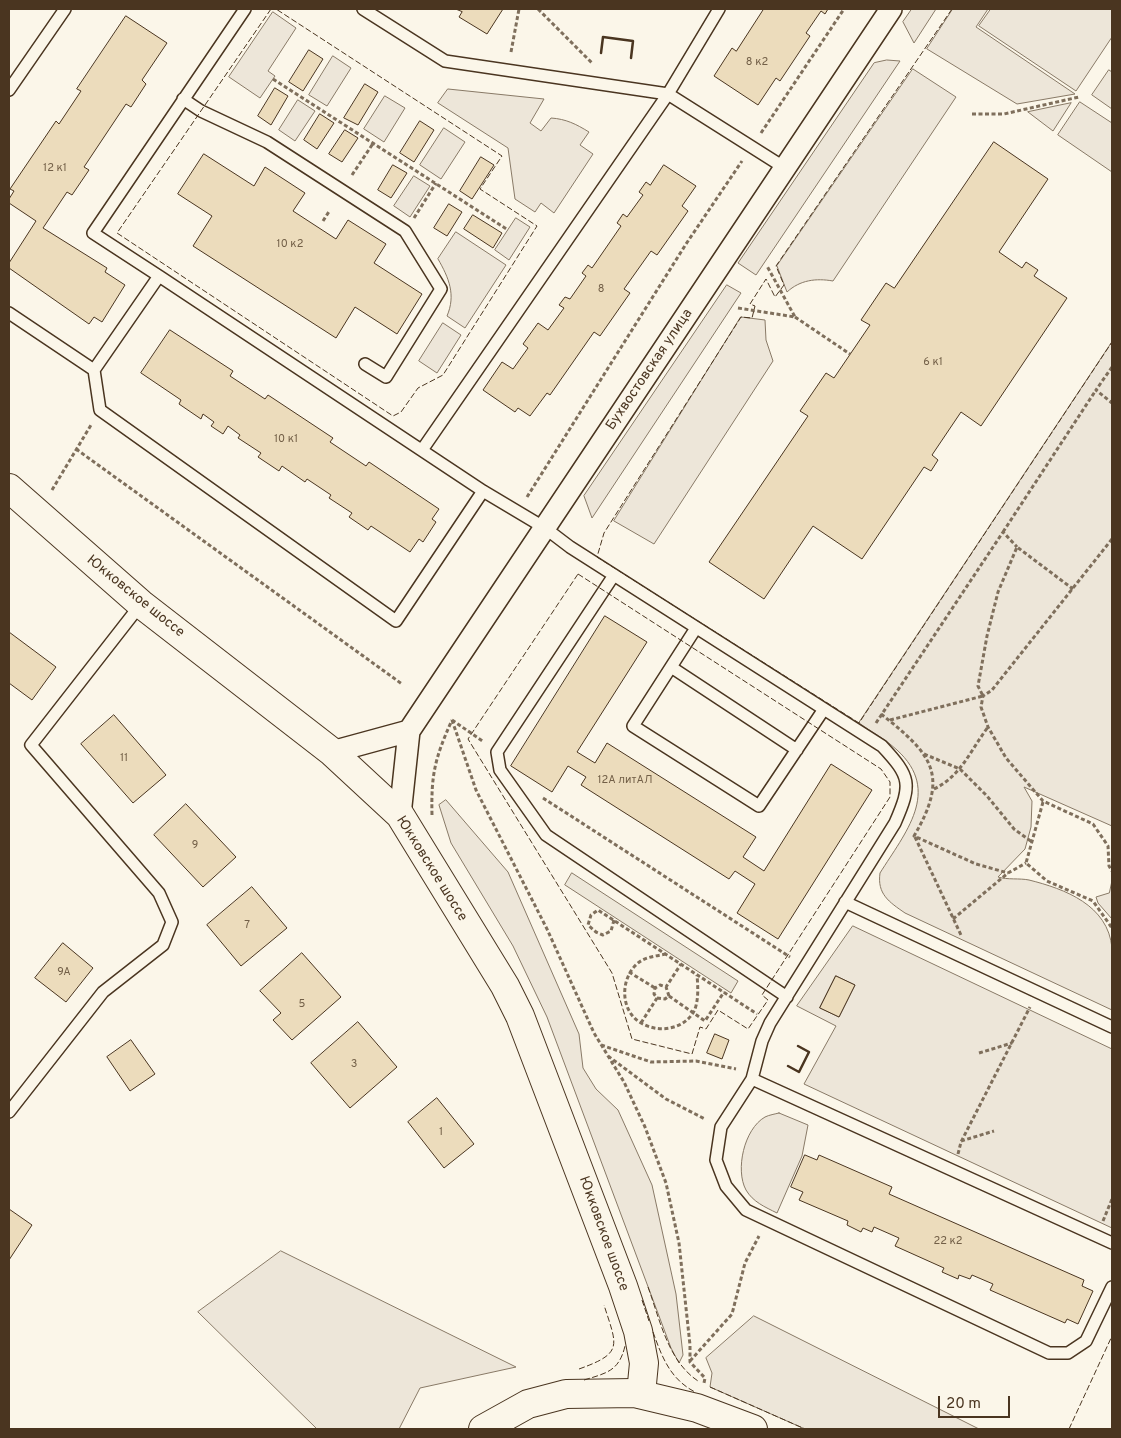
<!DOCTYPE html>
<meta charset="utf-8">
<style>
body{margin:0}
#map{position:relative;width:1121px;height:1438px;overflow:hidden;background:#fbf6e9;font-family:Overpass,sans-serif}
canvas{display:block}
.frame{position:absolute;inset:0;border:10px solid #4a3520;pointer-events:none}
.scale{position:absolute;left:938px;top:1396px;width:72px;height:22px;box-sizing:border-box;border:2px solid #4a3520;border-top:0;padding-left:6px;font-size:15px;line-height:18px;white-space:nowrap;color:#4a3520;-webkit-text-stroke:4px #fbf6e9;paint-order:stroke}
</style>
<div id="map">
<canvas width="1121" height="1438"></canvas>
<div class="frame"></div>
<div class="scale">20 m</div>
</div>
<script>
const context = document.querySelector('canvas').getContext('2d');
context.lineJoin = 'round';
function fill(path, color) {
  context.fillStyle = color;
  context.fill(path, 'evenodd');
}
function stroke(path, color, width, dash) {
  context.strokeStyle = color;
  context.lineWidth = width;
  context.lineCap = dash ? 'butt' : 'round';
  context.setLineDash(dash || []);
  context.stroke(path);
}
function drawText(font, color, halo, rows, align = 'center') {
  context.font = font + ' Overpass,sans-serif';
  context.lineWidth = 4;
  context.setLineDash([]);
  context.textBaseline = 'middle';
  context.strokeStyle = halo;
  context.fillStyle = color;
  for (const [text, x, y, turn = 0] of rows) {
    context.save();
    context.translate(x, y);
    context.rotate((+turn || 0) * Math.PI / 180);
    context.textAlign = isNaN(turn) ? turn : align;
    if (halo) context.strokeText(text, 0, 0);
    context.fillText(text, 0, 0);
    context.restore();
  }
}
const green = new Path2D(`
 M912 9H936L914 43 903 22Z
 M953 9H988L976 27 1075 94 1017 104 927 49Z
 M991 9H1112V37L1076 91 979 26Z
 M273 12 296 28 268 71 275 76 260 98 229 77Z
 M333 56 351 68 327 106 309 95Z
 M887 60 900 61 756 275 738 263 874 63Z
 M913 69 956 97 833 281C816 278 800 280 787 292L777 266Z
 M1109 70 1112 72V109L1092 95Z
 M448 89 544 99 530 123 541 131 551 118C566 119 576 124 589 132L580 145 593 154 554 213 541 203 535 212 515 199 508 148 438 103Z
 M385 96 405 108 384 142 364 129Z
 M298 100 315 111 295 141 279 130Z
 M1080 102 1112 123V172L1058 135Z
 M1071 103 1053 131 1028 112Z
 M444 128 465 142 441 179 420 165Z
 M414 176 430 186 410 217 394 206Z
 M516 218 530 227 509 260 495 250Z
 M456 232 506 265 465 328 447 316C456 295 449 278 438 259Z
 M727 285 741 293 592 518 584 496Z
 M741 317 765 320 766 340 773 361 654 544 614 521Z
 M443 323 461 335 437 373 419 361Z
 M1112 342V826L1024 787 1032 801 1031 827 1025 849 998 877C1008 880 1019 878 1029 880 1065 889 1108 905 1112 948 1114 968 1112 990 1112 1010L905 913C889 902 877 894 880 873 905 833 942 791 897 750 886 739 871 732 859 723Z
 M446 800 508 872 579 1034 583 1068 596 1089 618 1110 652 1185 676 1294 683 1355 679 1363 671 1348 547 1017 513 946 451 843 439 805Z
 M1112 881V919L1098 903 1096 897 1109 893Z
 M853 926 1112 1049V1228L804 1084 836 1026 797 1006ZM836 976 855 985 839 1017 820 1008Z
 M779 1113 808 1125 802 1156 777 1213C765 1207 753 1202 746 1190 735 1170 744 1129 765 1117 769 1115 775 1114 779 1113Z
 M281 1251 516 1367 420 1388 399 1429H317L198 1312Z
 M754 1316 979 1429H805L710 1387 712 1373 706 1358Z`);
fill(green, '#ede6d9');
stroke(green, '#887966', 1);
const parking = new Path2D(`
 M572 873 738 981 731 993 565 885Z`);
fill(parking, '#ede7d9');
stroke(parking, '#887966', 1);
const building = new Path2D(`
 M456 9H503L487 34 459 17 462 12Z
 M764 9H828L825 14 821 11 806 33 810 36 780 81 776 78 758 105 714 76 732 48 736 51Z
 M126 16 167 43 142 80 146 84 131 107 126 104 84 167 89 170 72 195 67 192 43 228 107 268 105 272 125 285 102 322 94 317 89 324 9 268V263L36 221 9 203V199L14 191 10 189 56 121 59 124 81 91 77 89Z
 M309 50 323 59 303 91 289 82Z
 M365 84 378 92 358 125 344 118Z
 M275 88 288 96 271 125 258 116Z
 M320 114 334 123 317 149 304 140Z
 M420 121 434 130 414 162 400 153Z
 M345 130 358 138 342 162 329 154Z
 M994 142 1048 179 999 252 1022 268 1026 262 1038 270 1034 276 1067 298 981 426 961 412 932 455 938 460 931 471 924 467 862 559 813 526 764 599 709 562 808 416 800 411 826 373 834 378 870 325 861 320 886 283 894 288Z
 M204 154 254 186 265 167 305 193 293 211 336 239 348 220 386 244 374 263 422 294 397 334 355 307 336 338 193 246 212 216 178 194Z
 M481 157 494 165 472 199 460 191Z
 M393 165 407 173 391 198 378 190Z
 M664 165 696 186 682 206 688 211 657 255 651 251 624 289 630 293 600 336 594 332 550 395 547 393 530 416 518 408 515 412 483 390 502 362 513 369 528 348 523 344 538 323 548 330 564 308 559 305 565 297 570 299 586 276 582 273 588 265 592 268 621 226 617 223 623 214 627 217 643 195 639 192 646 182 650 185Z
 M449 204 462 212 447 236 434 228Z
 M473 215 502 233 493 248 464 229Z
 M170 330 233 371 230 376 265 399 268 395 333 438 330 442 366 466 369 462 439 509 432 519 436 522 423 542 419 539 410 552 371 526 368 530 349 517 352 513 329 498 331 495 307 479 305 482 282 466 279 471 258 457 261 453 238 438 240 435 228 426 223 434 211 426 214 422 203 414 201 419 179 404 181 400 141 373Z
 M605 616 647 642 577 752 595 763 607 743 756 837 743 857 764 871 831 764 872 790 778 939 737 913 755 884 735 871 729 879 581 785 586 777 568 766 552 792 511 766Z
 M9 632 56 667 32 700 9 683Z
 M114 715 166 775 133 803 81 744Z
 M186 804 236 857 203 887 154 835Z
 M252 887 287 928 241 966 207 925Z
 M63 943 93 968 66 1002 35 978Z
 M302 953 341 997 292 1040 273 1020 281 1013 260 991Z
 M836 976 855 985 839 1017 820 1008Z
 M358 1022 397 1067 350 1108 311 1063Z
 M715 1034 729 1040 722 1059 707 1053Z
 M131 1040 155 1074 130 1091 107 1057Z
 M437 1098 474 1144 444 1168 408 1122Z
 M805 1155 817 1160 819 1155 892 1187 889 1194 1084 1280 1082 1286 1093 1291 1078 1324 1067 1319 1065 1323 990 1290 993 1284 972 1275 970 1279 959 1275 958 1279 942 1272 944 1268 895 1246 899 1238 874 1227 872 1232 863 1228 861 1232 847 1225 848 1221 799 1200 803 1192 791 1187Z
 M9 1209 32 1225 9 1260Z`);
fill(building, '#ecdcbc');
stroke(building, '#4a3520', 1);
const lane = new Path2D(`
 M363 9 445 61 668 94 785 168
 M9 90 65 9
 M183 99 201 111 267 142 405 231 441 289 386 377 365 364
 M159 276 93 233 245 9
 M9 313 94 370
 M422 450 668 94 719 9
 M483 491 396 621 100 410 94 370 159 276 483 491 545 528 570 547 882 746C911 777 912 784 895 823L770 1023 762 1041 752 1079 1112 1243
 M614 575 497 752 500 770 546 835 787 997
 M696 628 633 726 759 806 824 709
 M671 667 797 750
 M845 902 1112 1027
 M752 1079 721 1127 716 1160 726 1186 746 1210 1049 1353H1068L1086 1341 1112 1287
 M9 1112 103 992 163 945 172 922 159 893 31 745 141 604`);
const street = new Path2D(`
 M332 752 409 731
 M400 815 409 731 891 9`);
const secondary = new Path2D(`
 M9 488 141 604 332 752 400 815 505 986 520 1016 623 1286 638 1331 644 1363 641 1394`);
const primary = new Path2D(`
 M483 1429 528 1404 566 1394 634 1393 697 1408 753 1429`);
stroke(lane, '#4a3520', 14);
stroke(street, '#4a3520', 24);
stroke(secondary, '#4a3520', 30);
stroke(primary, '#4a3520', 30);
stroke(new Path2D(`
 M538 9 593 64
 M511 52 519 9
 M273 79 508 230
 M972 114H1004L1079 97
 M761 133 844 9
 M352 175 374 142
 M414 218 436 183
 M323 221 330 210
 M738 308 795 317 767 266
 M795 317 850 354
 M1112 367 1096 390 1112 403
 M76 449 402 684
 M52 490 91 425
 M527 497 686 244 742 161
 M1003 532 1096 390
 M1112 539 992 690 983 696 981 707 988 727 1006 758 1043 801 1093 824 1108 846 1109 866 1112 871
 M881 714C932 754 950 775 914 836L976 864 1008 873
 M452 720 476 790 547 929 594 1033 624 1082 645 1127 666 1183 679 1243 690 1345V1362L705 1378 704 1383
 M452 720 484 742
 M890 720 983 696 978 686 987 636 998 592 1017 547 1073 589
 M876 723 1003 532 1017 547
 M924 754 960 769 987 796 1014 829 1032 842
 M934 789C961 776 970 751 988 727
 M543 798 790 957
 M1043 802 1026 863 1047 881 1093 901 1112 928
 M432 815C431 774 435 758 452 720
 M915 837 961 935
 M953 919 1008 873 1026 863
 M614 920 611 931 603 935 596 932 588 925 591 915 598 910 757 1014
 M666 954C656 956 644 957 637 964 620 979 620 1011 641 1023 658 1033 682 1030 693 1013 699 1003 698 987 697 975
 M629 972 655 988
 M669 996 705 1021 724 992
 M657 998 665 999 669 996 666 987
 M641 1023 657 998 654 994 655 988 660 985 666 987 681 964
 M601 1045 651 1062 696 1061 736 1069
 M979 1053 1012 1043
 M608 1056 666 1099 705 1119
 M961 1141 994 1131
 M958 1154 961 1142 1030 1007
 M1103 1221 1112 1199
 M690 1361 732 1314 745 1263 759 1236`), '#7f6f5c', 3, [4, 2.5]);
stroke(lane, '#fbf6e9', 11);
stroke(street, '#fbf6e9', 21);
stroke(secondary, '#fbf6e9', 28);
stroke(primary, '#fbf6e9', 28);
stroke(new Path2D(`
 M271 9 117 233 393 416 401 412 418 388 443 375 537 226 480 189 502 156 276 9
 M952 9 776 266 784 285 775 297 766 279 750 304 755 306 752 318 741 317 604 533 597 557 859 723 1112 342
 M578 574 881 769 890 782V797L762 995 768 1000 748 1029 718 1010 706 1029 700 1027 692 1054 632 1039 612 973 468 739Z
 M648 1287C660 1320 668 1361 698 1381
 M642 1300 649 1321
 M653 1332C662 1357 670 1379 695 1392
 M579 1369C624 1353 617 1346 604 1305
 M584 1380C607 1373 619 1371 625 1346
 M710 1387 805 1429
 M1069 1429 1112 1336`), '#4a3520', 1, [6, 2.5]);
stroke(new Path2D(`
 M601 53 603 37 633 41 631 58
 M788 1066 799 1072 809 1052 798 1046`), '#4a3520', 2.5);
drawText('11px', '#725f47', null, [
 ["8 к2",757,63],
 ["12 к1",55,169],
 ["10 к2",290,245],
 ["8",601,290],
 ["6 к1",933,363],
 ["10 к1",286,440],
 ["11",124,759],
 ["12А литАЛ",625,781],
 ["9",195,846],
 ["7",247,926],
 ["9А",64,973],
 ["5",302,1005],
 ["3",354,1065],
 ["1",441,1133],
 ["22 к2",948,1242]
]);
drawText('14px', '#4a3520', '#fbf6e9', [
 ["Бухвостовская улица",650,370,-56],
 ["Юкковское шоссе",135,597,39],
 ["Юкковское шоссе",431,869,58],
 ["Юкковское шоссе",603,1234,70]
]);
</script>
